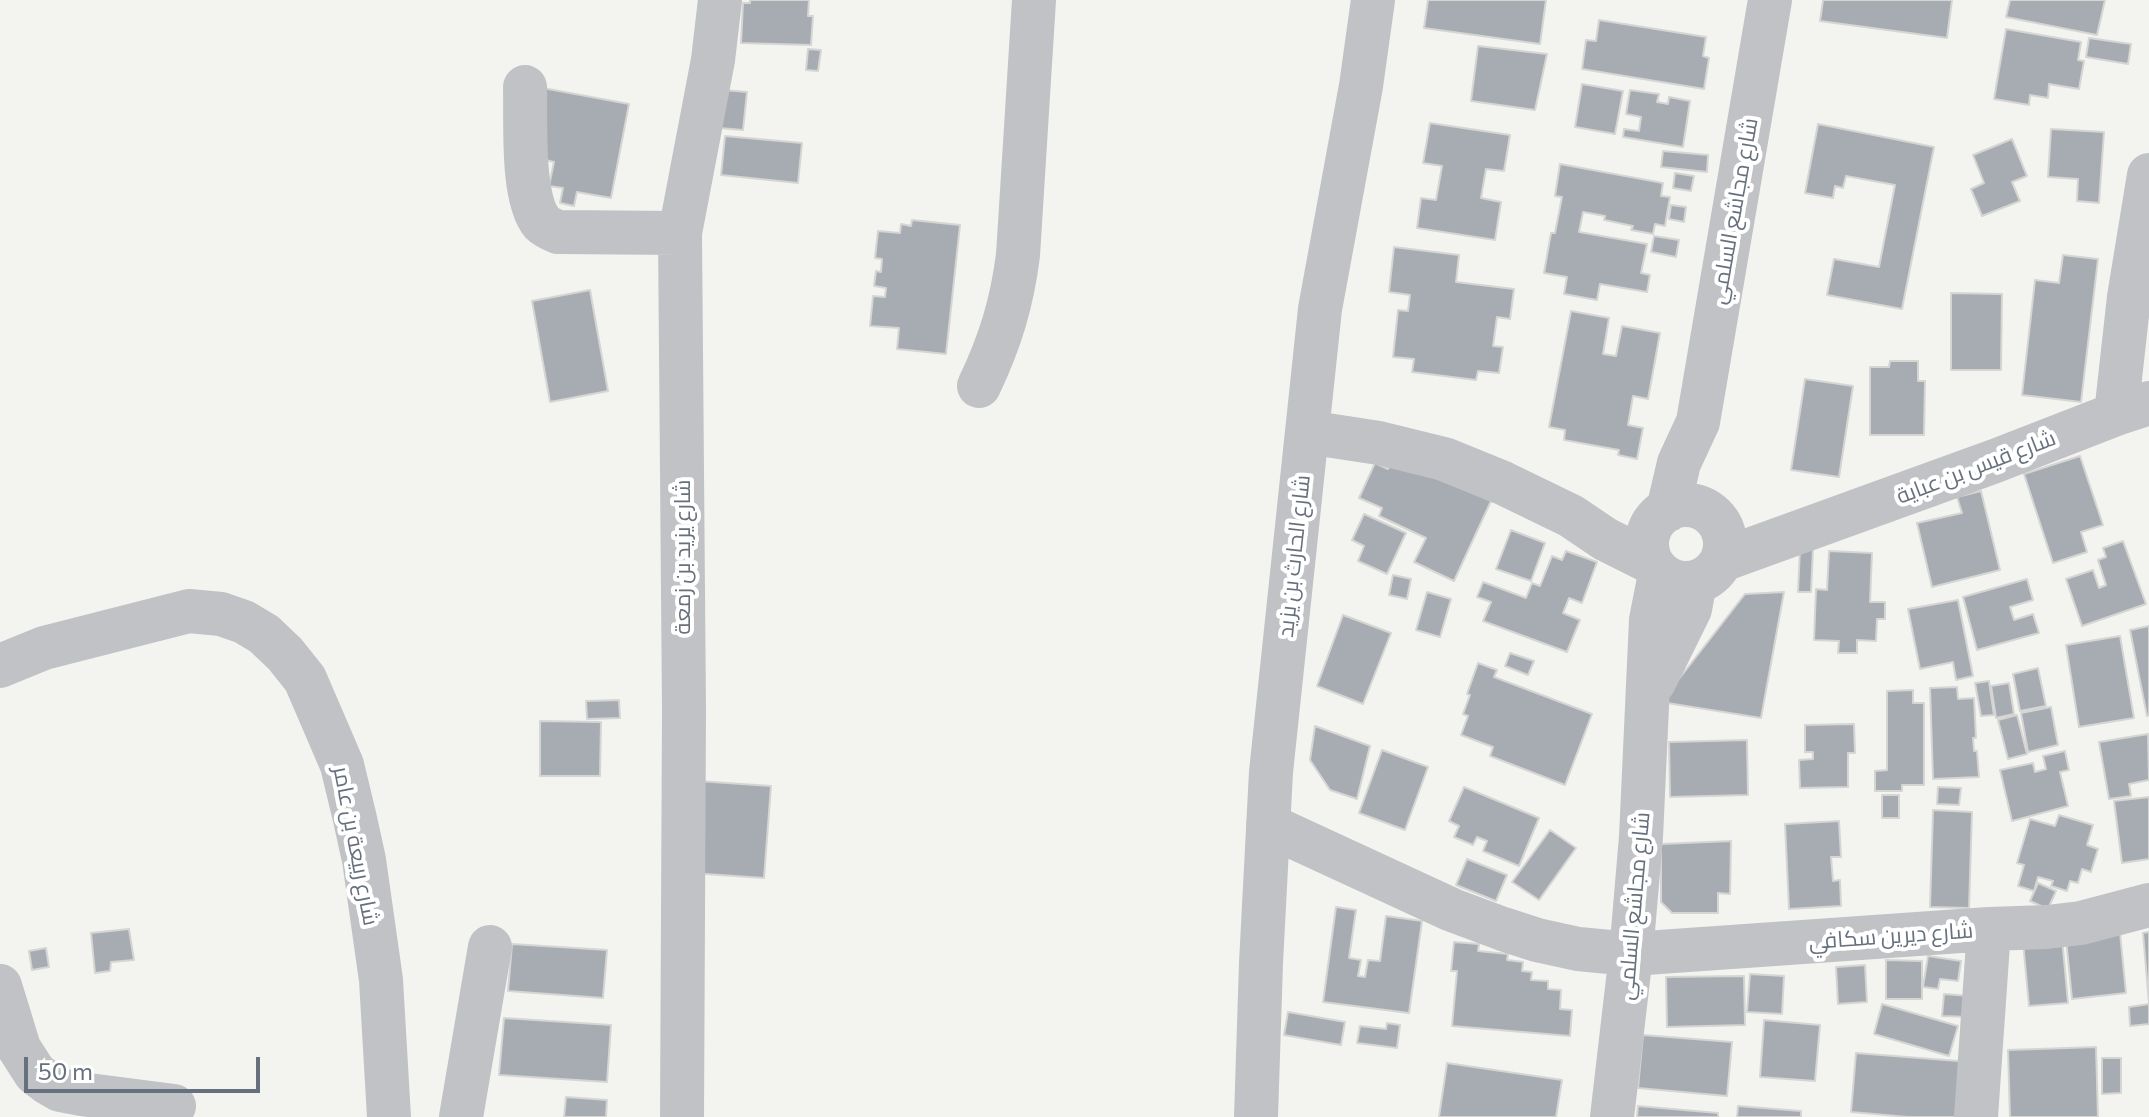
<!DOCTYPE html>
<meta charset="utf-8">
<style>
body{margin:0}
#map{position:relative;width:2149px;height:1117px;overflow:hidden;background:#f3f4f0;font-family:Commissioner,sans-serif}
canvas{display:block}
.scale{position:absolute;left:24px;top:1057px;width:236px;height:36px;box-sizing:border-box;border:4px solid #67717e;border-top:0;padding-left:10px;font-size:24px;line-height:28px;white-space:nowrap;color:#67717e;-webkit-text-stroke:6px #fff;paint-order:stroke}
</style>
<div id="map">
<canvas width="2149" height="1117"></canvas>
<div class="scale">50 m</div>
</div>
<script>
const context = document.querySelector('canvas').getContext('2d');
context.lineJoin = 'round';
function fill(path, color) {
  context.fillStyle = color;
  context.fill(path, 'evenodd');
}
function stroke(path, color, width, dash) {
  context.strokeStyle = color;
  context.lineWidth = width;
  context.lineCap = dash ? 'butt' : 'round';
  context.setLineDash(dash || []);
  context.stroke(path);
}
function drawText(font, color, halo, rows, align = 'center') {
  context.font = font + ' Commissioner,Cairo,sans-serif';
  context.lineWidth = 8;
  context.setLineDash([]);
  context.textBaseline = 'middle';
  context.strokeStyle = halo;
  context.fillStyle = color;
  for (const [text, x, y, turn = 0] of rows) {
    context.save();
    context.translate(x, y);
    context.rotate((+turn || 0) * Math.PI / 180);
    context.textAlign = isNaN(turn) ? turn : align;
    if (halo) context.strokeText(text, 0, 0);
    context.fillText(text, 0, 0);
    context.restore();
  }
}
const building = new Path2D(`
 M750 0H809L808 16H813L811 45 741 43 743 3H750Z
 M1428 0H1546L1540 44 1424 28Z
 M1823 0H1952L1947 38 1820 21Z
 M2010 0H2105L2097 35 2006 17Z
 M1599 20 1706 37 1703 56 1709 58 1704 89 1582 69 1586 40 1596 41Z
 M2006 29 2081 42 2078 60 2084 61 2079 89 2049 84 2048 98 2030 95 2029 105 1994 99Z
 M2089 38 2131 44 2128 64 2086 57Z
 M1478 46 1547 54 1535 110 1471 101Z
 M808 49 821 50 818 71 806 70Z
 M1582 84 1623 91 1615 134 1575 127Z
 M543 88 629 104 611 198 577 192 574 206 560 203 563 188 549 186 554 162 534 157Z
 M724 90 747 92 743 130 720 128Z
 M1630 90 1659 94 1657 102 1668 104 1669 97 1690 101 1683 147 1623 137 1624 129 1639 131 1641 117 1626 114Z
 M1430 123 1510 135 1504 171 1486 169 1481 198 1501 202 1495 240 1417 228 1421 198 1436 200 1442 166 1423 163Z
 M1818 124 1934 147 1902 309 1827 295 1834 259 1879 267 1895 185 1846 176 1843 188 1835 186 1833 198 1805 193Z
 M2051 129 2104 132 2099 203 2077 201 2078 179 2048 177Z
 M725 136 802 143 798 183 721 175Z
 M2012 139 2027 176 2012 182 2020 201 1982 216 1971 189 1984 183 1973 155Z
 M1663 151 1708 155 1707 172 1661 167Z
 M1560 164 1663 183 1661 196 1670 197 1665 226 1655 224 1653 234 1631 230 1633 226 1604 220 1605 216 1583 212 1579 232 1647 244 1641 273 1650 275 1647 292 1600 284 1597 300 1564 294 1567 277 1544 273 1551 233H1555L1562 197 1555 196Z
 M1675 173 1694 176 1691 191 1673 188Z
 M1671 205 1686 207 1684 222 1669 219Z
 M912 220 960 225 946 354 897 349 899 328 870 326 873 296 885 297 886 288 874 286 876 271 881 272 882 259 875 258 878 231 900 233 901 224 911 226Z
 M1654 236 1679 240 1676 257 1651 252Z
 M1394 247 1459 255 1456 282 1514 289 1510 319 1497 317 1493 346 1503 347 1499 373 1478 371 1476 380 1412 372 1414 359 1393 357 1398 310 1408 311 1410 295 1389 292Z
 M2063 255 2098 259 2081 402 2022 395 2035 280 2059 283Z
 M590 290 608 391 550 402 532 301Z
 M1951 293 2002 294 2001 370H1951Z
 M1571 311 1609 318 1603 354 1616 356 1622 326 1660 333 1648 399 1633 396 1628 425 1643 428 1637 459 1618 455 1619 450 1564 440 1565 430 1549 427Z
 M1890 361H1918V381H1925L1924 435H1870V367H1889Z
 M1805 379 1853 386 1839 477 1791 470Z
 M1397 450 1491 501 1454 581 1414 562 1426 538 1379 516 1382 508 1359 498 1375 463 1388 469Z
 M2080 456 2103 525 2081 532 2087 552 2053 563 2024 474Z
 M1981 491 2000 570 1932 587 1917 523 1962 513 1957 497Z
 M1364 514 1406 533 1387 574 1358 561 1364 546 1352 540Z
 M1511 530 1545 543 1531 581 1496 569Z
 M2123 541 2146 604 2082 626 2066 579 2093 570 2099 588 2106 585 2098 560 2106 557 2103 548Z
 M1800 548 1813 549 1811 592H1798Z
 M1566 551 1597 562 1582 603 1569 598 1563 613 1580 620 1567 652 1483 621 1491 602 1477 597 1483 582 1526 598 1532 583 1540 586 1552 556 1562 560Z
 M1829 551 1872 553 1870 602H1885V619H1877L1876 641 1857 640V653H1838L1839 641 1814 640 1816 589 1827 590Z
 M1393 575 1411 579 1407 599 1389 595Z
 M2027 579 2033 600 2010 607 2014 620 2033 614 2039 633 1977 650 1963 597Z
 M1427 592 1451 599 1440 637 1416 630Z
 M1784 592 1761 718 1661 702 1745 594Z
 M1958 600 1973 676 1956 680 1953 662 1920 669 1908 609Z
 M1343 615 1391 633 1363 704 1317 686Z
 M2149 626V715L2147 716 2130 630Z
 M2120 636 2134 718 2079 727 2066 645Z
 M1510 653 1534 661 1528 675 1505 666Z
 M1478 663 1497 670 1494 677 1592 714 1565 785 1490 756 1493 747 1461 735 1468 716 1463 714 1470 695 1467 694Z
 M2038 668 2046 706 2020 711 2013 674Z
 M1989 681 1994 715 1981 716 1975 683Z
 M2009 683 2014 714 1996 718 1991 686Z
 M1957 687 1958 699 1974 698 1976 738H1973L1974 751H1977L1979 777 1933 779 1930 688Z
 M1913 690V703H1924V785H1902V791H1875V771L1887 770V691Z
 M619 700 620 718 587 719 586 701Z
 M2051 707 2058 745 2028 752 2021 713Z
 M2017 715 2027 754 2008 759 1998 720Z
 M540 721 601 722 600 776H540Z
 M1854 724 1855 753H1848V787L1800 788 1799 760 1813 759V752H1805V725Z
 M1315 726 1370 746 1357 799 1330 790 1310 760Z
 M2148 734 2149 780 2129 784 2131 796 2109 799 2099 742Z
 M1747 740 1748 795 1670 797 1669 742Z
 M1382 750 1428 767 1405 830 1359 813Z
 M2065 751 2069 770 2060 772 2068 806 2012 821 2000 770 2033 763 2035 772 2046 769 2043 756Z
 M698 781 771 786 764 878 691 873Z
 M1464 787 1539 818 1519 866 1483 851 1487 841 1477 837 1473 845 1454 837 1459 826 1449 821Z
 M1938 787 1961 788 1959 805 1937 804Z
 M1882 795H1899V818H1882Z
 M2149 797V859L2122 863 2114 801Z
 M1933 810 1972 812 1969 908 1930 907Z
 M2059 815 2093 825 2087 845 2098 849 2091 872 2082 869 2078 883 2070 881 2067 891 2051 886 2053 881 2038 877 2034 891 2018 886 2024 865 2017 863 2030 819 2055 826Z
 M1839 821 1841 857H1831L1833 881 1840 880 1841 906 1789 909 1785 824Z
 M1550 830 1576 848 1539 900 1512 882Z
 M1731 841 1730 894 1718 893V913H1672L1661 902V844Z
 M1467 859 1507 875 1496 901 1456 885Z
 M2038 883 2056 891 2048 909 2030 901Z
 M1336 907 1356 910 1349 958 1361 960 1358 976 1365 977 1368 960 1380 961 1386 916 1422 921 1409 1013 1323 1002Z
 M129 929 134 960 111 962 110 971 95 973 91 933Z
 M2149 932V1003L2143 933Z
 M2120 933 2126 993 2072 999 2066 939Z
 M2062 938 2068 1003 2029 1006 2023 942Z
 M1454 942 1479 944 1478 951 1508 954 1507 960 1523 962 1522 971 1532 972 1531 980 1548 981V989L1561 990 1560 1009 1572 1010 1570 1036 1452 1026 1457 971H1451Z
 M512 944 607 950 603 998 508 991Z
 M46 948 49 967 32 970 29 951Z
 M1928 956 1961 961 1958 981 1940 979 1938 989 1923 987Z
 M1886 960 1922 961V999H1886Z
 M1865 965 1867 1002 1838 1004 1836 967Z
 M1750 974 1784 976 1782 1014 1747 1012Z
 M1744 976 1745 1025 1667 1027 1666 977Z
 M1944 994 1970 996 1969 1017 1942 1016Z
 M1882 1004 1958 1026 1949 1056 1874 1034Z
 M2149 1004V1024L2130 1026 2129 1007Z
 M1288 1012 1345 1022 1341 1045 1284 1035Z
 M504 1018 611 1025 607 1082 499 1075Z
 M1764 1020 1820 1025 1815 1081 1760 1077Z
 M1387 1023 1400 1025 1397 1048 1357 1043 1360 1026 1386 1029Z
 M1643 1035 1732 1042 1727 1096 1638 1088Z
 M2096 1047 2098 1117H2010L2008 1050Z
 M1856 1053 1971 1062 1966 1117H1908L1851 1112Z
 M2102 1058H2121V1093L2102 1094Z
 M1447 1063 1562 1080 1556 1117H1439Z
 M566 1097 607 1100 606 1117H564Z
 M1638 1106 1718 1113V1117H1637Z
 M1738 1106 1801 1111V1117H1737Z`);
fill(building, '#a7acb2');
stroke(building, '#d5d5d3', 2);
stroke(new Path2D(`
 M525 87C526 121 521 198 542 223 546 227 553 230 558 232L680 233
 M979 386C1000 342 1012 303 1018 255L1034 0
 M2116 414 2129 297 2149 175
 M1307 432 1379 443 1444 459 1503 483 1571 516 1605 539 1651 562
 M1647 544a39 39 0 1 1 78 0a39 39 0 1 1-78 0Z
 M1668 510 1679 463 1698 422 1770 0
 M1722 560 1995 461 2116 414 2149 403
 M0 666 44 648 189 611 221 614 244 622 264 634 285 654 305 679 324 723 342 765 355 819 364 860 381 980 389 1117
 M1654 682 1690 609 1695 582
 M1268 825 1452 910 1503 929 1537 940 1578 949 1631 954 1989 929 2047 927 2081 923 2149 905
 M0 986 19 1048 35 1073 48 1083 60 1090 81 1094 174 1106
 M461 1117 490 947
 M682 1117 684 710 680 233 713 60 720 0
 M1256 1117 1261 963 1271 772 1320 309 1361 86 1373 0
 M1612 1117 1631 954 1641 837 1651 620 1660 574
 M1976 1117 1989 929`), '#c0c2c5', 44);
drawText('22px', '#67717e', '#fff', [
 ["شارع مجاشع السلمي",1734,211,-80],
 ["شارع قيس بن عباية",1976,467,-21],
 ["شارع الحارث بن يزيد",1294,556,-84],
 ["شارع يزيد بن زمعة",683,557,-90],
 ["شارع ربيعة بن عامر",356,846,79],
 ["شارع مجاشع السلمي",1634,906,-85],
 ["شارع ديرين سكافي",1891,936,-4]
]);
</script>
